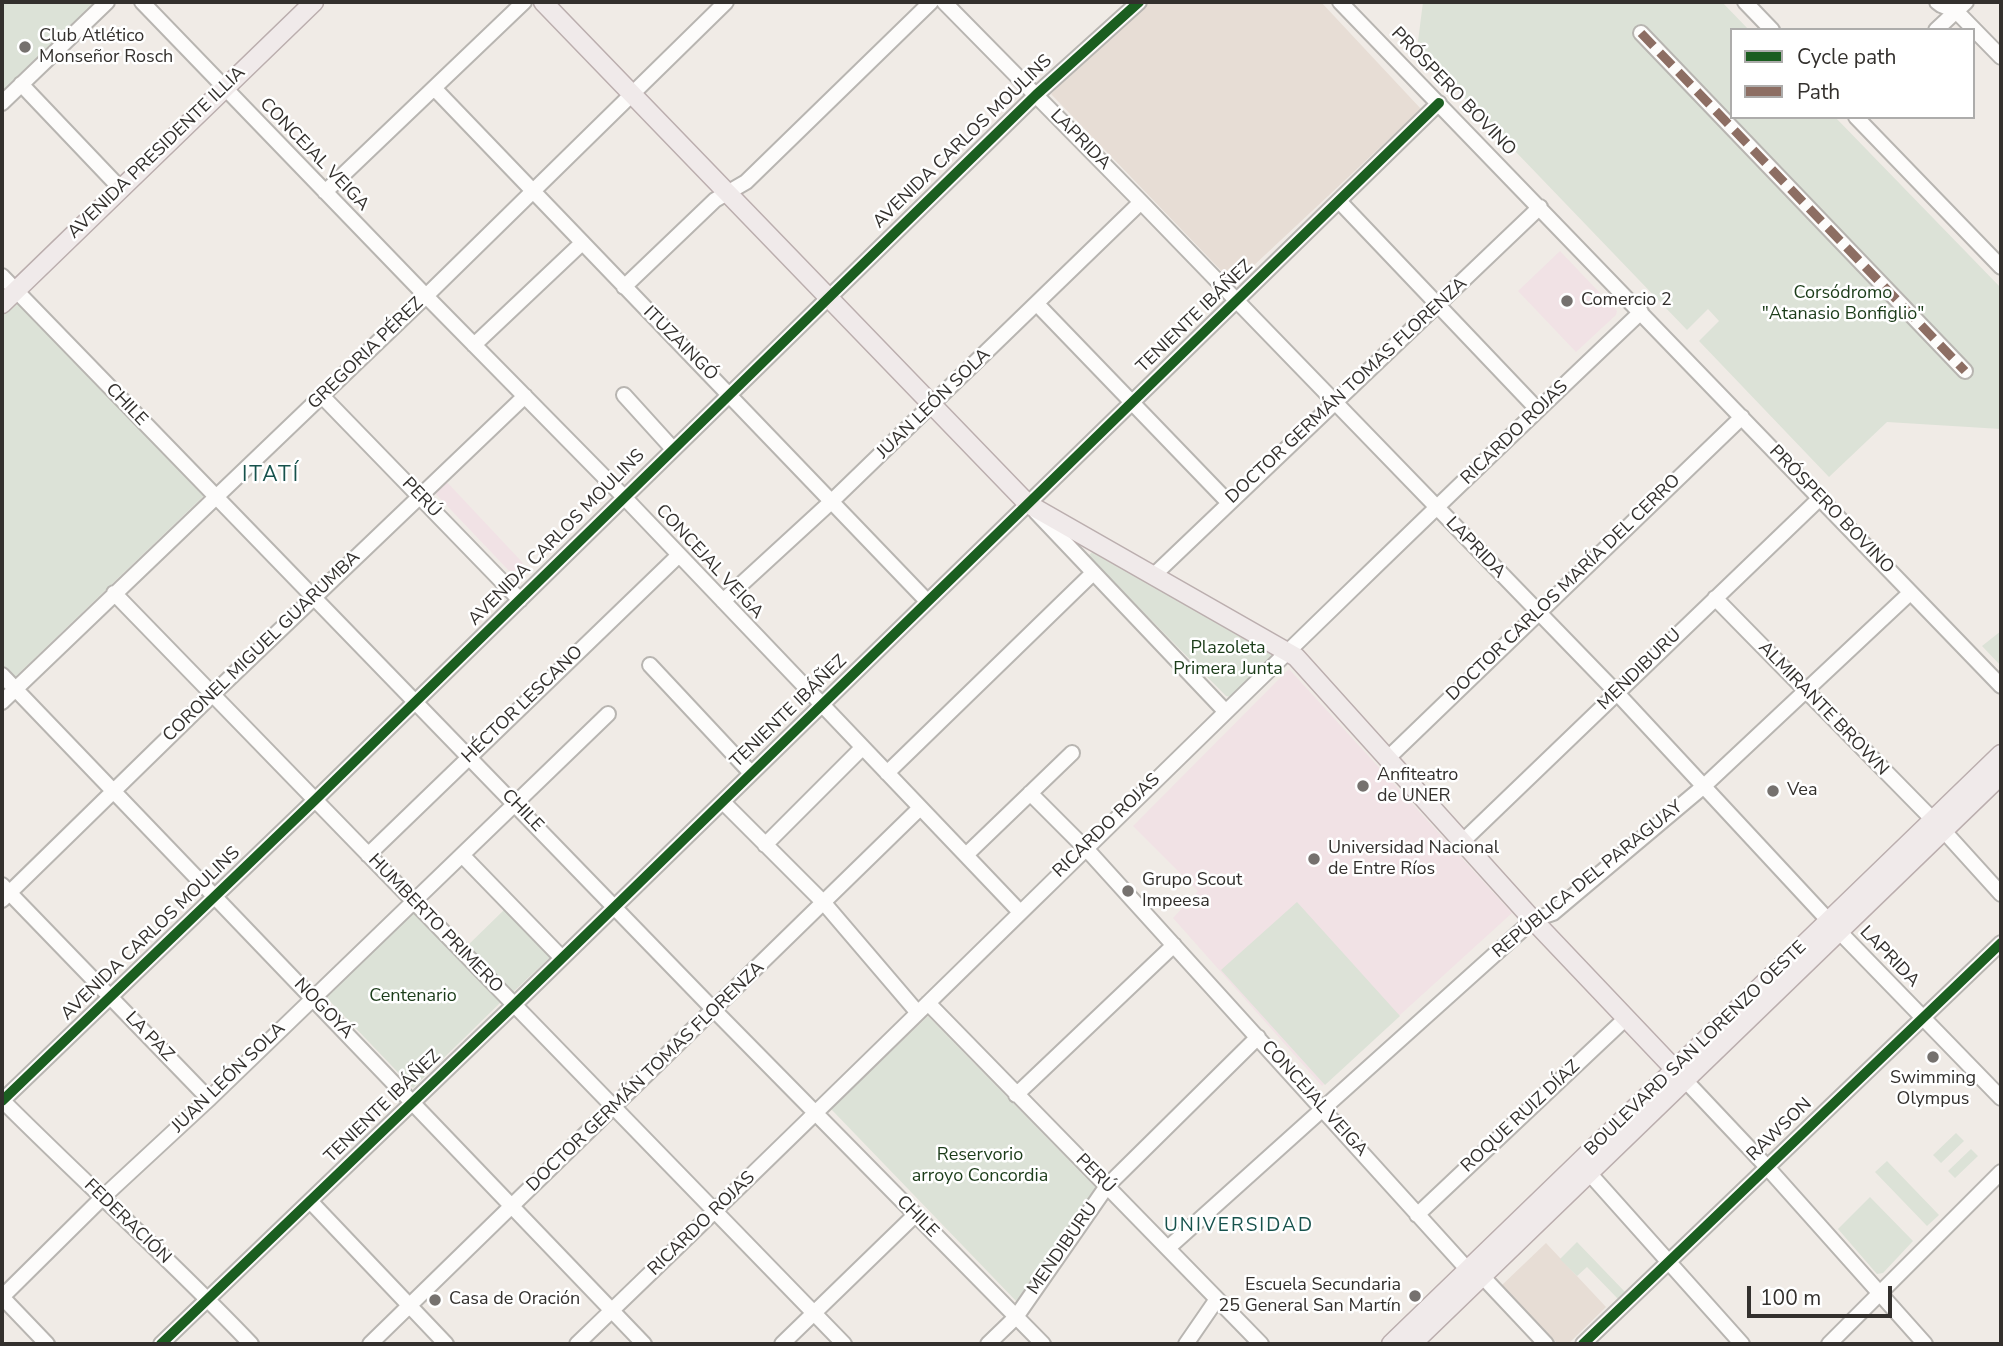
<!DOCTYPE html>
<meta charset="utf-8">
<style>
body{margin:0}
#map{position:relative;width:2003px;height:1346px;overflow:hidden;background:#f0ebe6;font-family:"Nunito Sans",sans-serif}
canvas{display:block}
.frame{position:absolute;inset:0;border:4px solid #33302d;pointer-events:none}
.legend{position:absolute;left:1730px;top:28px;width:245px;height:91px;box-sizing:border-box;background:#fff;border:2px solid #adacab;margin:0;padding:9px 12px;list-style:none;font-size:21px;color:#33302d}
.legend li{display:flex;align-items:center;gap:14px;height:35px}
.legend b{width:35px;border:2px solid #adacab}
.scale{position:absolute;left:1747px;top:1286px;width:145px;height:32px;box-sizing:border-box;border:4px solid #33302d;border-top:0;padding-left:9px;font-size:21px;line-height:24px;white-space:nowrap;color:#33302d;-webkit-text-stroke:5px #fff;paint-order:stroke}
</style>
<div id="map">
<canvas width="2003" height="1346"></canvas>
<div class="frame"></div>
<ul class="legend">
<li><b style="height:9px;background:#1b5e20"></b>Cycle path</li>
<li><b style="height:9px;background:#8d6e63"></b>Path</li>
</ul>
<div class="scale">100 m</div>
</div>
<script>
const context = document.querySelector('canvas').getContext('2d');
context.lineJoin = 'round';
function fill(path, color) {
  context.fillStyle = color;
  context.fill(path, 'evenodd');
}
function stroke(path, color, width, dash) {
  context.strokeStyle = color;
  context.lineWidth = width;
  context.lineCap = dash ? 'butt' : 'round';
  context.setLineDash(dash || []);
  context.stroke(path);
}
function drawText(font, color, halo, rows, align = 'center') {
  context.font = font + ' "Nunito Sans",sans-serif';
  context.lineWidth = 5;
  context.setLineDash([]);
  context.textBaseline = 'middle';
  context.strokeStyle = halo;
  context.fillStyle = color;
  for (const [text, x, y, turn = 0] of rows) {
    context.save();
    context.translate(x, y);
    context.rotate((+turn || 0) * Math.PI / 180);
    context.textAlign = isNaN(turn) ? turn : align;
    if (halo) context.strokeText(text, 0, 0);
    context.fillText(text, 0, 0);
    context.restore();
  }
}
fill(new Path2D(`
 M1148 2H1321L1421 109 1234 284 1051 94Z
 M1546 1243 1606 1307 1568 1344H1558L1502 1285Z`), '#e7ddd5');
fill(new Path2D(`
 M1560 251 1617 311 1616 315 1576 352 1518 291Z
 M445 480 523 563 512 574 433 491Z
 M1289 669 1512 913 1322 1086 1173 918 1198 891 1133 826Z`), '#f1e2e5');
fill(new Path2D(`
 M2 2H96L2 91Z
 M1423 2H1722L1749 30H1732V117H1835L2001 288V429L1887 422 1829 477 1699 341 1719 321 1708 309 1687 330 1417 49Z
 M22 294 210 490 13 679 2 667V313Z
 M1092 552 1272 652 1271 657 1231 697 1226 696 1091 559 1089 555Z
 M2001 631V666L1982 646Z
 M1297 902 1400 1016 1325 1085 1221 970Z
 M413 907 503 1000 413 1088 323 994Z
 M507 907 550 952 549 958 511 994 464 949Z
 M928 1016 1097 1189 1017 1302 831 1109Z
 M1956 1133 1964 1141 1941 1163 1933 1155Z
 M1971 1149 1978 1156 1955 1178 1948 1171Z
 M1887 1161 1939 1215 1927 1226 1875 1172Z
 M1870 1197 1913 1241 1883 1273 1877 1274 1838 1229Z
 M1577 1242 1626 1293 1619 1300 1587 1267 1577 1276 1560 1259Z`), '#dce2d7');
const minor = new Path2D(`
 M142 2 426 296 624 497 1020 912
 M944 2 1141 202 1617 693 1828 920 2001 1098
 M1340 2 2001 686
 M1745 2 1772 30
 M1937 2 1941 5 1956 11 2001 57
 M1936 30 1966 2
 M1641 33 1965 371
 M21 84 120 188
 M434 88 927 601
 M2 103 107 2
 M1856 117 2001 267
 M325 192 524 2
 M1339 201 1538 410
 M2 276 714 1010 1043 1344
 M624 287 715 200 746 182 931 2
 M1037 304 1229 503
 M474 345 582 243
 M624 395 673 449
 M322 396 520 600
 M1036 512 1225 711
 M1154 575 1540 207
 M114 593 844 1344
 M1715 598 1943 830 2001 894
 M723 601 832 501 1141 202
 M650 665 751 773
 M2 675 644 1344
 M2 702 426 296 726 2
 M1387 759 1742 417
 M887 773 1093 573
 M1030 793 1091 854 1468 1270 1482 1276 1546 1344
 M723 802 824 903 918 1013
 M1462 842 1819 499
 M765 845 862 748
 M368 855 679 555
 M462 855 562 958
 M966 855 1072 753
 M2 885 209 1099
 M2 900 213 694 525 396
 M928 1003 1261 1344
 M1684 1079 1767 1167 1925 1344
 M1016 1095 1174 945
 M2 1100C84 1182 171 1260 251 1344
 M2 1101 315 800 1036 95 1139 2
 M1582 1165 1742 1344
 M310 1201 446 1344
 M1417 1215 1625 1019
 M1168 1248 1533 920 1553 913 1704 786 1910 593
 M2 1297 101 1199 209 1099 608 714
 M2 1297 47 1344
 M161 1344 514 1005 1439 103
 M370 1344 920 808
 M577 1344C933 1002 1282 652 1641 312
 M782 1344 915 1215
 M988 1344 1016 1317 1107 1186 1258 1037
 M1186 1344 1217 1299
 M1583 1344 2001 943
 M1829 1344 2001 1172`);
const major = new Path2D(`
 M543 2 1028 504 1296 657 1533 920 1684 1079
 M2 304 314 2
 M1391 1344 2001 754
 M1412 1344 2001 775`);
stroke(minor, '#b8b5b1', 18);
stroke(major, '#bbaeae', 21);
stroke(minor, '#fdfcfb', 14);
stroke(major, '#f0eaea', 18);
stroke(new Path2D(`
 M1641 33 1965 371`), '#8d6e63', 9, [18, 9]);
stroke(new Path2D(`
 M2 1101 315 800 1036 95 1139 2
 M161 1344 514 1005 1439 103
 M1583 1344 2001 943`), '#1b5e20', 10);
for (const [x, y, r, color] of [
 [25,47,7,"#75716e"],
 [1567,301,7,"#75716e"],
 [1363,786,7,"#75716e"],
 [1773,791,7,"#75716e"],
 [1314,859,7,"#75716e"],
 [1128,891,7,"#75716e"],
 [1933,1057,7,"#75716e"],
 [1415,1296,7,"#75716e"],
 [435,1300,7,"#75716e"]
]) {
  const dot = new Path2D();
  dot.arc(x, y, r, 0, 2 * Math.PI);
  context.fillStyle = color;
  context.fill(dot);
  stroke(dot, '#fff', 2.5);
}
drawText('18px', '#33302d', '#fff', [
 ["Club Atlético",39,37],
 ["Monseñor Rosch",39,58],
 ["Comercio 2",1581,301],
 ["Anfiteatro",1377,776],
 ["de UNER",1377,797],
 ["Vea",1787,791],
 ["Universidad Nacional",1328,849],
 ["de Entre Ríos",1328,870],
 ["Grupo Scout",1142,881],
 ["Impeesa",1142,902],
 ["Swimming",1933,1079,"center"],
 ["Olympus",1933,1100,"center"],
 ["Escuela Secundaria",1401,1286,"right"],
 ["25 General San Martín",1401,1307,"right"],
 ["Casa de Oración",449,1300]
], 'left');
drawText('18px', '#33302d', '#fff', [
 ["PRÓSPERO BOVINO",1453,92,46],
 ["LAPRIDA",1080,140,45],
 ["AVENIDA CARLOS MOULINS",963,142,-44],
 ["AVENIDA PRESIDENTE ILLIA",157,153,-44],
 ["CONCEJAL VEIGA",314,155,46],
 ["TENIENTE IBÁÑEZ",1195,317,-44],
 ["ITUZAINGÓ",680,344,45],
 ["GREGORIA PÉREZ",366,354,-44],
 ["DOCTOR GERMÁN TOMAS FLORENZA",1347,391,-43],
 ["JUAN LEÓN SOLA",934,404,-44],
 ["CHILE",126,405,46],
 ["RICARDO ROJAS",1515,433,-44],
 ["PERÚ",421,498,46],
 ["PRÓSPERO BOVINO",1831,510,46],
 ["AVENIDA CARLOS MOULINS",557,538,-45],
 ["LAPRIDA",1475,548,46],
 ["CONCEJAL VEIGA",709,562,47],
 ["DOCTOR CARLOS MARÍA DEL CERRO",1564,588,-44],
 ["CORONEL MIGUEL GUARUMBA",262,647,-44],
 ["MENDIBURU",1640,670,-44],
 ["HÉCTOR LESCANO",523,705,-44],
 ["ALMIRANTE BROWN",1823,709,46],
 ["TENIENTE IBÁÑEZ",789,712,-44],
 ["CHILE",522,811,46],
 ["RICARDO ROJAS",1107,826,-44],
 ["REPÚBLICA DEL PARAGUAY",1588,880,-39],
 ["HUMBERTO PRIMERO",435,924,46],
 ["AVENIDA CARLOS MOULINS",151,934,-44],
 ["LAPRIDA",1889,957,46],
 ["NOGOYÁ",323,1009,46],
 ["LA PAZ",149,1037,46],
 ["BOULEVARD SAN LORENZO OESTE",1696,1049,-44],
 ["DOCTOR GERMÁN TOMAS FLORENZA",646,1077,-44],
 ["JUAN LEÓN SOLA",229,1078,-44],
 ["CONCEJAL VEIGA",1314,1099,48],
 ["TENIENTE IBÁÑEZ",383,1107,-44],
 ["ROQUE RUIZ DÍAZ",1521,1117,-43],
 ["RAWSON",1780,1130,-44],
 ["PERÚ",1095,1174,45],
 ["CHILE",917,1217,45],
 ["FEDERACIÓN",127,1222,44],
 ["RICARDO ROJAS",702,1224,-44],
 ["MENDIBURU",1063,1249,-55]
]);
drawText('18px', '#1b3c19', '#fff', [
 ["Corsódromo",1843,294],
 ["\"Atanasio Bonfiglio\"",1843,315],
 ["Plazoleta",1228,649],
 ["Primera Junta",1228,670],
 ["Centenario",413,997],
 ["Reservorio",980,1156],
 ["arroyo Concordia",980,1177]
]);
context.letterSpacing = '2px';
drawText('19px', '#17524c', '#fff', [
 ["UNIVERSIDAD",1239,1226]
]);
context.letterSpacing = '0px';
context.letterSpacing = '2px';
drawText('21px', '#17524c', '#fff', [
 ["ITATÍ",271,476]
]);
context.letterSpacing = '0px';
</script>
